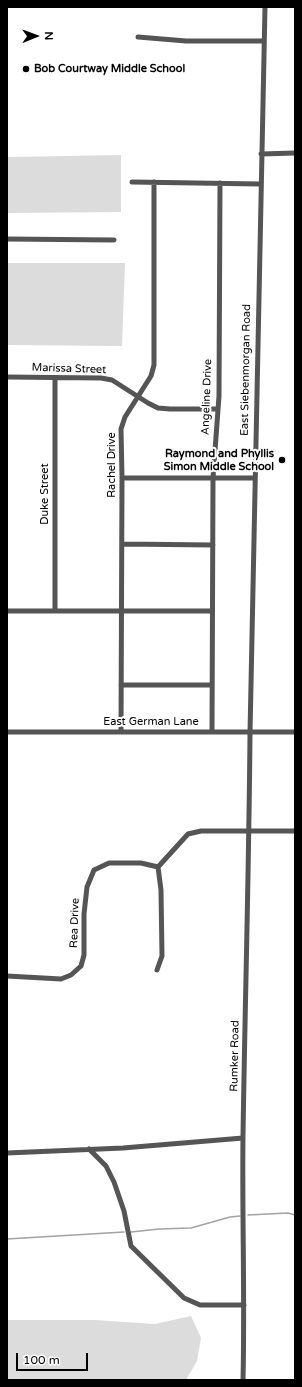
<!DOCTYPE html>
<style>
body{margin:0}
#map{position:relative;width:302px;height:1387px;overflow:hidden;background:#fff;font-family:"Varela Round",sans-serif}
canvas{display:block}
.frame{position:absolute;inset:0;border:8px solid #000;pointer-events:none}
.north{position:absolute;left:16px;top:16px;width:40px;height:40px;-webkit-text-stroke:3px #fff;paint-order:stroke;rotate:89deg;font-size:11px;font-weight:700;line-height:16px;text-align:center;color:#000}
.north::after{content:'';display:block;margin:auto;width:14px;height:18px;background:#000;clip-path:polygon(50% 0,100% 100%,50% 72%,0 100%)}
.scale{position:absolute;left:16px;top:1353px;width:72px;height:18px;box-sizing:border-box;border:2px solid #000;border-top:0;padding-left:5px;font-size:12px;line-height:14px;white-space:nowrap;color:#000;-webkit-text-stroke:3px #fff;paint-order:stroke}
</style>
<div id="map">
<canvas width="302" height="1387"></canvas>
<div class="frame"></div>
<div class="north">N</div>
<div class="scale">100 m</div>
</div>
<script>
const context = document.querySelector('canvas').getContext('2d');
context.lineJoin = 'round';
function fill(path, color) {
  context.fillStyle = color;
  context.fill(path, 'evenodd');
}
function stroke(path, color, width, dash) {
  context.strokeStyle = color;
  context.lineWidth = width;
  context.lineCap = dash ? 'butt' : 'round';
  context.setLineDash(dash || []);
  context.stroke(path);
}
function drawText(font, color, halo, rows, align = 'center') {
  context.font = font + ' "Varela Round",sans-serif';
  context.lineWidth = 4;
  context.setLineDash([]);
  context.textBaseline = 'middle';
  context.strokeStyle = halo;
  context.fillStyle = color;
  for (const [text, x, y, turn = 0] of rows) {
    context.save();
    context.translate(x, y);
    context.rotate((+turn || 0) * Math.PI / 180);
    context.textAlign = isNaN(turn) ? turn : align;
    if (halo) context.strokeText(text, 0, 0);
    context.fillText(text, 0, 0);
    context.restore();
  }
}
fill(new Path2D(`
 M121 155V212L7 213V157Z
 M7 263H125L122 346 7 345Z
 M191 1316 201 1338 197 1361 186 1380H7V1320H95L155 1324Z`), '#dcdcdc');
stroke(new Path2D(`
 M248 1215 288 1213 295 1215
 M131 1232 159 1229 191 1228 230 1217 240 1216
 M7 1239 124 1232`), '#a3a3a3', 1.5);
stroke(new Path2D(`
 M138 37 186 41H263
 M261 154 295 153
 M132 182 260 184
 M7 239 114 240
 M7 377 101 378 112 380 148 403 158 408 170 409H218
 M55 378V611
 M122 478H254
 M122 544 213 545
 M7 611H212
 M121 685H212
 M7 732H295
 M121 732 122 478 121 429 125 417 151 376 154 365V182
 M212 732 213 478 219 396 220 183
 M158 867 188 834 201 831H295
 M157 970 162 956 161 890 158 867
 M7 976 61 979 71 975 81 966 84 955V914L87 887 94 870 109 863H141L158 867
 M89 1149 106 1166 114 1182 124 1211 131 1246 184 1298 200 1305H244
 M7 1153 123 1148 243 1138
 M243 1380C245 1299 242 1217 243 1136 245 1002 249 867 250 733L265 7`), '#555', 5);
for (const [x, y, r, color] of [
 [26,69,4,"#000"],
 [282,460,4,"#000"]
]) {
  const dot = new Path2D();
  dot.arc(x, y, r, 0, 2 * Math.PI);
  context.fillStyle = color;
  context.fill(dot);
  stroke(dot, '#fff', 1.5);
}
drawText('bold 11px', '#000', '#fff', [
 ["Bob Courtway Middle School",34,69],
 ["Raymond and Phyllis",274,454,"right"],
 ["Simon Middle School",274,467,"right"]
], 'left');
drawText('11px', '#000', '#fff', [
 ["Marissa Street",69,369,2],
 ["East Siebenmorgan Road",246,370,-89],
 ["Angeline Drive",207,397,-88],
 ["Rachel Drive",112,465,-90],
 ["Duke Street",45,494,-90],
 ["East German Lane",151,722],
 ["Rea Drive",75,923,-88],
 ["Rumker Road",235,1056,-89]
]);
</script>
